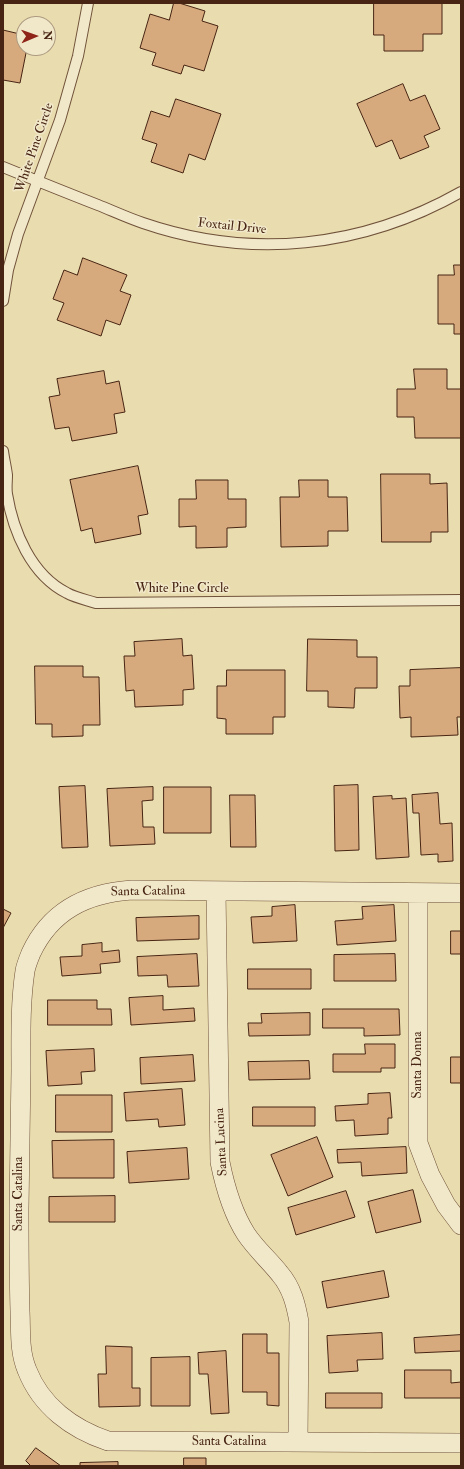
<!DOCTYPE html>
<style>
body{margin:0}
#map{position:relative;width:464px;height:1469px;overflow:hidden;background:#e9dcae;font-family:"IM FELL Double Pica",serif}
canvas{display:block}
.frame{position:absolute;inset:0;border:4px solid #472413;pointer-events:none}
.north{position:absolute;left:16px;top:16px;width:40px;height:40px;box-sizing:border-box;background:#f1e8ca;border:1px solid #ad9a81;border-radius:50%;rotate:88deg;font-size:11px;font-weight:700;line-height:16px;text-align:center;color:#472413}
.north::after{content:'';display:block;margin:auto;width:14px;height:18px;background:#8f2418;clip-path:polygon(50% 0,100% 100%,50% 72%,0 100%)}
</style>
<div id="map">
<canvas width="464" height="1469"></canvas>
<div class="frame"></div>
<div class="north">N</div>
</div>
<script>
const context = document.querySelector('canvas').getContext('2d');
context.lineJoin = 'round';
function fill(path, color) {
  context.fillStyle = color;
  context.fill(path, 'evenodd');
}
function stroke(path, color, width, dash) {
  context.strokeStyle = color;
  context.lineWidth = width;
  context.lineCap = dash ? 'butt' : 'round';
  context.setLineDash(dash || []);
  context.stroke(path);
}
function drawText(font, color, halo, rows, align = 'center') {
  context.font = font + ' "IM FELL Double Pica",serif';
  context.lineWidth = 3;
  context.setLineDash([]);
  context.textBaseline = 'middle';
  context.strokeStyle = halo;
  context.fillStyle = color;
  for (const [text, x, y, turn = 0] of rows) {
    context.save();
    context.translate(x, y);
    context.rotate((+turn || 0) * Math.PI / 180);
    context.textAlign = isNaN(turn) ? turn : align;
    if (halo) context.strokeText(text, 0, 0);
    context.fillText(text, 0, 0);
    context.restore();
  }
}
const building = new Path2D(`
 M174 3H179L205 11 202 21 218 26 204 71 184 65 181 74 152 65 156 53 140 48 150 14 169 20Z
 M374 3H442V34H423V51H384V35H374Z
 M3 30 24 35V48H27L20 83 3 80Z
 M403 84 410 101 425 95 440 129 424 136 429 147 400 159 392 140 376 147 357 104Z
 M176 99 221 114 205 160 189 154 183 173 151 162 157 144 142 139 151 111 169 117Z
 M83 258 127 275 120 291 131 295 120 325 106 320 101 336 57 320 64 303 53 299 64 270 77 275Z
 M454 265H461V334H454V324H438V275H454Z
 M414 369H447V389H461V438H415L414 417H397V389H415Z
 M104 371 106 384 119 381 125 412 114 414 117 433 72 441 69 427 55 429 49 397 60 395 57 379Z
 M138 466 148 514 138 516 141 534 95 543 92 528 81 531 70 480Z
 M381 474H430V484L447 483 448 532H431V542H382Z
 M196 480H228V499H246V527L227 528V547L196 548V526L179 527V499H196Z
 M299 480H328V497H347L348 531H328V546L281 547 280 497H299Z
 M182 639 183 656 192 655 194 689 183 690V705L135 707 134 690 126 691 124 656H135L134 642Z
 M308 639 357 640V657H377V688H355L354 708 328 707V691H307Z
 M35 666H83V677H99L100 725H83V736L52 737V724H36Z
 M461 668V717H457L458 735 411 737V717L400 718 399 686H410V670Z
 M227 670H285V717H273V734H226V719L217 718V686H226Z
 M358 785 359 850 335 851 334 786Z
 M85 786 88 847 62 848 59 787Z
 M153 787V800L142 801 143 827H154L155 844 110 846 107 789Z
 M164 787H211V833H164Z
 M438 793 440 824 452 823 453 861 438 862V854L421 855 419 813H413L412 795Z
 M230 795H255L256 847H231Z
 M392 796V799L406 798 409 857 376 859 373 797Z
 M295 905 297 941 253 943 251 917 272 916V907Z
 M394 905 396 941 337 945 335 921 363 919 362 907Z
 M3 909 11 913 3 928Z
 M199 916V939L137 941 136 918Z
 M451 931H461V954H451Z
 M102 943V952L119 950 120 962 100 964 101 973 62 976 60 957 82 956V945Z
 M197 954 199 986 168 987 167 975 138 976 137 957Z
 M395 954 396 981H334V955Z
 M248 969H311V989H248Z
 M163 996V1010L194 1008 195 1021 131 1025 129 998Z
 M48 1000H97V1009H111L112 1025H48Z
 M323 1009H399L400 1035 364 1036V1028H323Z
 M310 1013V1035L249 1036 248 1023H262L261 1014Z
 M365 1044H395V1068H381V1072H333V1054H365Z
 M94 1049 95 1071 81 1072 82 1084 48 1086 46 1051Z
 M193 1055 195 1081 141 1084 140 1058Z
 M451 1057H461V1083H451Z
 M309 1061 310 1079 249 1080 248 1062Z
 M182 1089 185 1125 159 1127 158 1119 126 1121 124 1093Z
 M390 1093 392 1118H388V1134L355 1136 354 1120 336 1121 335 1106 368 1104V1094Z
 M56 1095H112V1132H56Z
 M253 1107H315V1126H253Z
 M317 1137 333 1177 288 1196 271 1155Z
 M114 1140V1178H53L52 1141Z
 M406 1147 407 1173 362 1176 361 1162 338 1163 337 1150Z
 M187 1148 189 1179 129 1183 127 1152Z
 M413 1190 421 1222 376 1233 368 1202Z
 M346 1191 355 1217 296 1235 288 1208Z
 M115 1196V1222H49V1197Z
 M384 1271 389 1297 327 1308 322 1282Z
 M382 1333 383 1359 357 1360 358 1371 329 1373 327 1336Z
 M243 1334H267V1353H279V1406L267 1405V1392H243Z
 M461 1335V1351L415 1353 414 1338Z
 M106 1346 132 1347V1388H140V1406L99 1407 98 1374H106Z
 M226 1351 229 1413 211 1414 208 1374H199L198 1353Z
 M190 1357V1406H151V1358Z
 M405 1370H451V1383L461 1382V1398H405Z
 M326 1393H382V1408H326Z
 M36 1448 61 1466H31L26 1461Z
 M184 1458H206V1466H184Z
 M118 1462V1466H80V1463Z`);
fill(building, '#d7aa7e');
stroke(building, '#472413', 1);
const service = new Path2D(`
 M3 167C35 180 67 193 98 205 113 211 128 218 143 223 251 260 362 248 461 192
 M3 301 8 270 18 234 60 120 78 56 88 3
 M3 451C4 459 6 467 7 475 7 481 6 488 7 494 13 531 31 575 67 593 76 598 87 600 96 603L461 600`);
const minor = new Path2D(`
 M216 891 220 1162C225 1187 232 1212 246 1234 256 1249 269 1260 280 1274 292 1288 296 1305 299 1322L298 1442
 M418 893V1143L430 1175 446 1205 461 1225
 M461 893 132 890C87 893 51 910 31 953 29 958 26 965 25 971 20 1004 21 1038 21 1070 20 1116 20 1163 19 1209 19 1243 19 1277 20 1311 21 1331 19 1351 27 1370 41 1406 72 1429 108 1441L461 1443`);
stroke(service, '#70523a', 12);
stroke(minor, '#70523a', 20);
stroke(service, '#f1e8ca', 10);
stroke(minor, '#f1e8ca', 19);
drawText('13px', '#472413', '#f1e8ca', [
 ["White Pine Circle",35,148,-71],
 ["Foxtail Drive",232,227,6],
 ["White Pine Circle",182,589],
 ["Santa Catalina",148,892,-1],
 ["Santa Donna",418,1065,-90],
 ["Santa Lucina",222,1142,-93],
 ["Santa Catalina",19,1194,-90],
 ["Santa Catalina",229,1442]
]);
</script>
